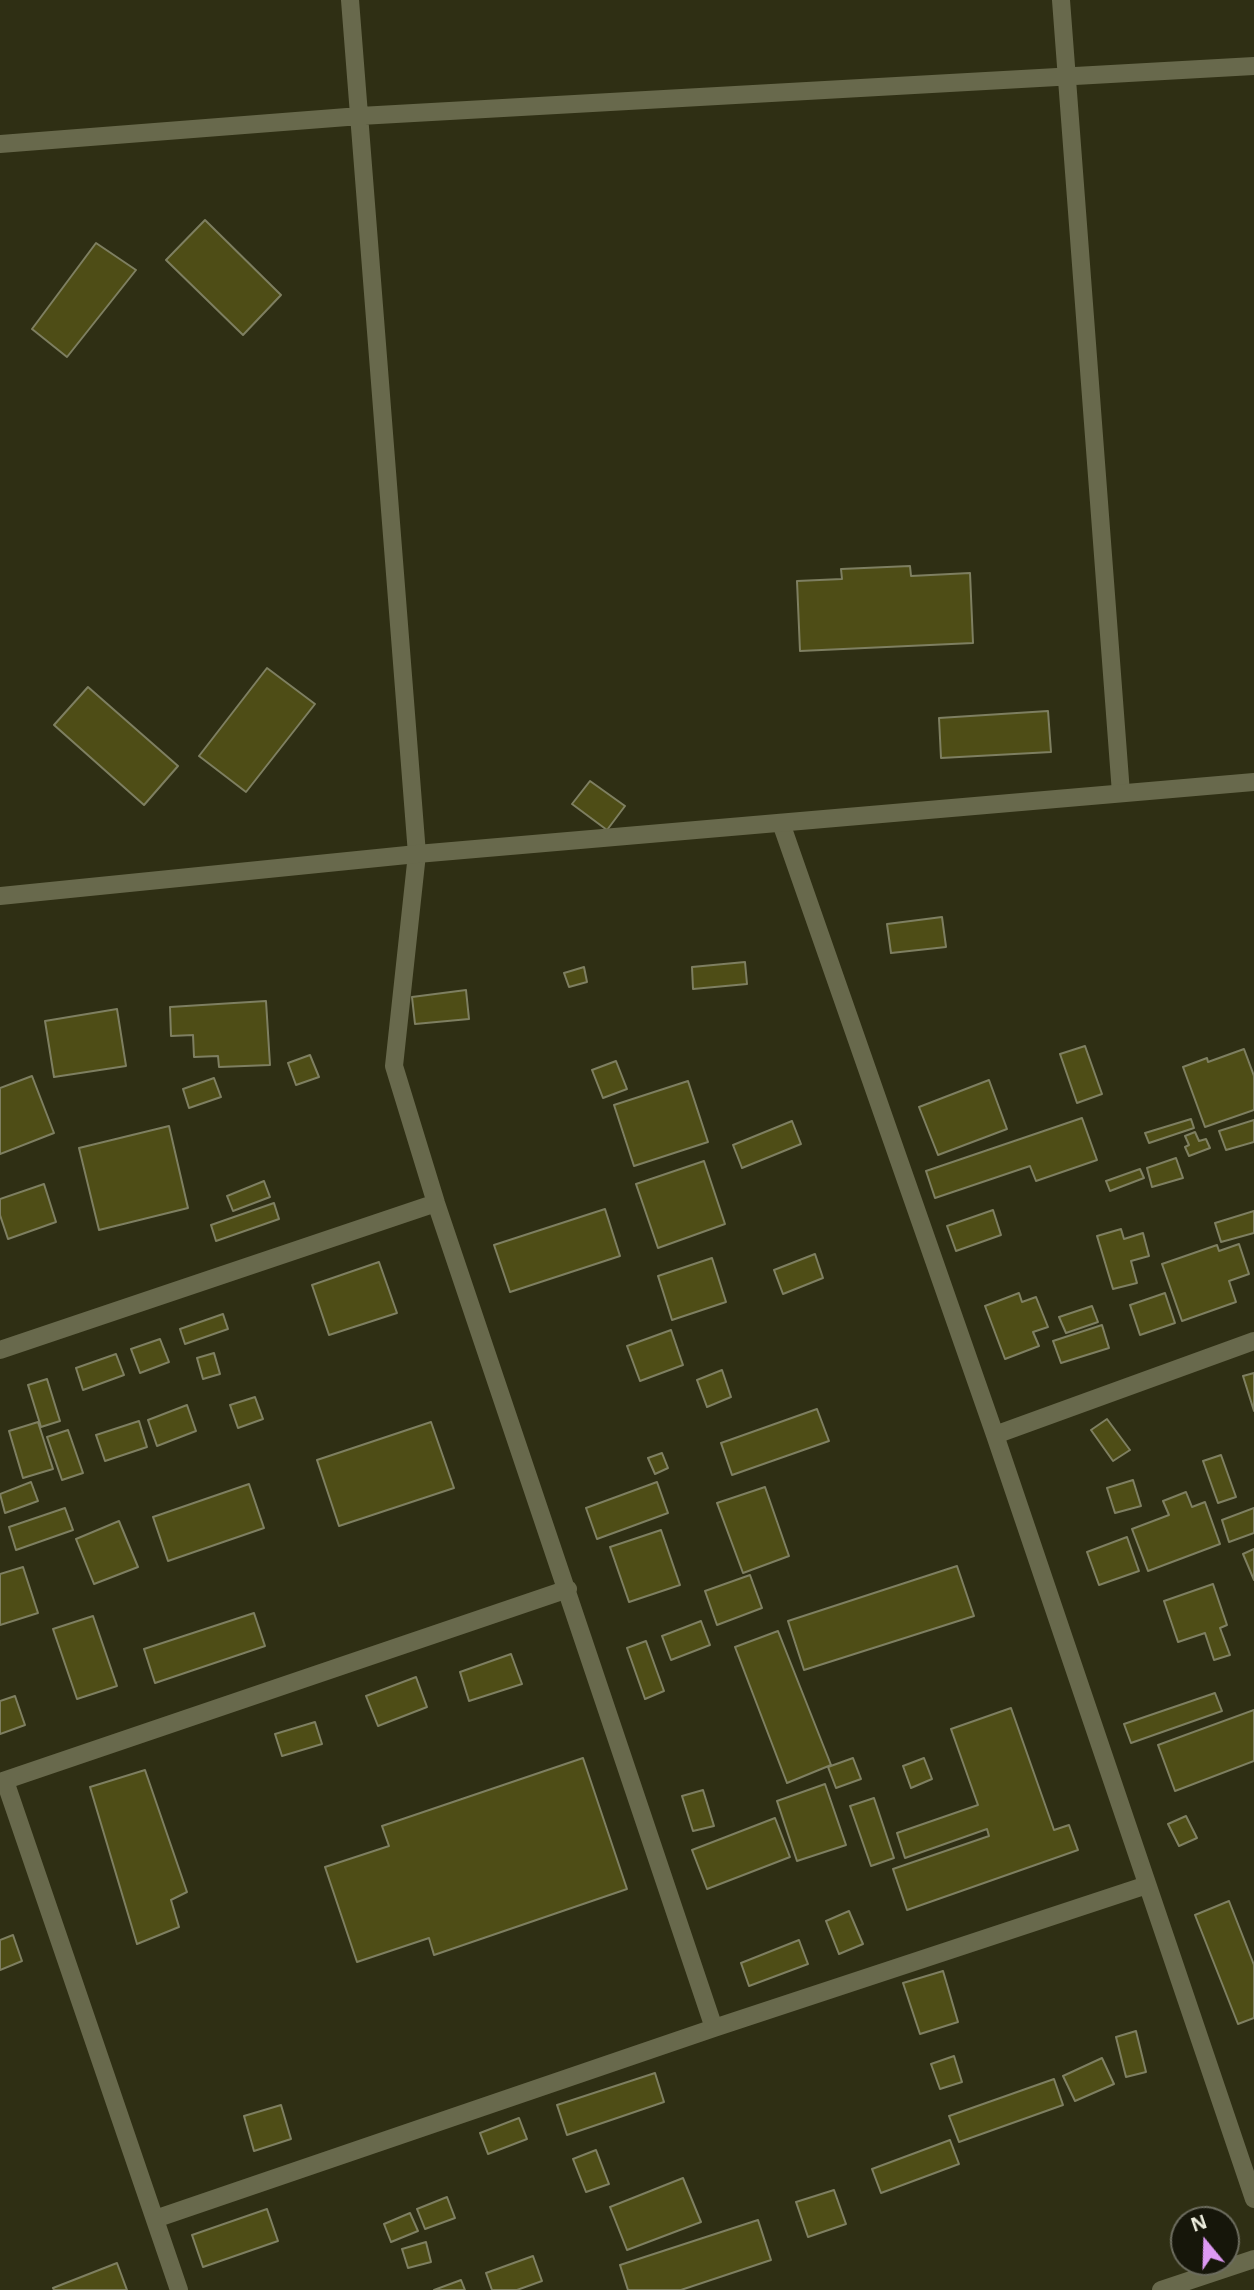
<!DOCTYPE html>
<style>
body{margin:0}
#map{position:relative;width:1254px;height:2290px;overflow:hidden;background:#2f2f14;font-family:"Noto Sans",sans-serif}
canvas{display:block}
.north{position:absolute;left:1170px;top:2206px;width:70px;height:70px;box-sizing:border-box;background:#16160a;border:2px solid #6c6c5e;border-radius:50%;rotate:341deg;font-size:19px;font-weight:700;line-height:28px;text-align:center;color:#ececdc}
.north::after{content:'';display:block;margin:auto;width:24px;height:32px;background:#dd99f3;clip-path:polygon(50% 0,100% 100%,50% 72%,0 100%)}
</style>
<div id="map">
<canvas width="1254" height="2290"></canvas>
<div class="north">N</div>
</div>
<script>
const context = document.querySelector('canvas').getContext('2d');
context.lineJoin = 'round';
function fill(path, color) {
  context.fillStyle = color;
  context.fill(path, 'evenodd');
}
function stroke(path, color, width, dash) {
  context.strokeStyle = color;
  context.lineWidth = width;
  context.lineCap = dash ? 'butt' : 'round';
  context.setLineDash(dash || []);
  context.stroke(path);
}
const building = new Path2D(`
 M205 220 281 295 243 335 166 260Z
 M96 243 136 270 67 357 32 329Z
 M910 566 911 576 970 573 973 643 800 651 797 581 842 579 841 569Z
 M267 668 315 704 246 792 199 756Z
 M88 687 178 766 144 805 54 725Z
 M1048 711 1051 752 941 758 939 718Z
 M590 781 625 806 607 830 572 804Z
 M942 917 946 947 891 953 887 924Z
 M745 962 747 984 693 989 692 967Z
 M584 967 587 982 569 987 564 973Z
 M466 990 469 1019 415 1024 412 997Z
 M266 1001 270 1065 219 1067 218 1056 194 1057 193 1035 171 1036 170 1007Z
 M117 1009 126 1066 54 1077 45 1021Z
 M1085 1046 1102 1094 1077 1103 1060 1054Z
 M1244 1049 1254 1076V1110L1205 1127 1183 1067 1207 1058 1208 1062Z
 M310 1055 319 1077 296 1085 288 1063Z
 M616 1061 627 1089 603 1098 592 1070Z
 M32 1076 54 1133 0 1154V1088Z
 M214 1078 221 1097 189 1108 183 1089Z
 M989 1080 1007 1129 938 1155 919 1107Z
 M688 1081 708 1142 634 1166 614 1105Z
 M1082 1118 1097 1160 1036 1181 1030 1166 935 1198 926 1171Z
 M1191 1119 1194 1128 1149 1143 1145 1133Z
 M1254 1120V1142L1226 1150 1219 1131Z
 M792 1121 801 1144 742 1168 733 1145Z
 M169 1126 188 1208 99 1230 79 1148Z
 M1195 1132 1199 1141 1206 1139 1210 1148 1189 1156 1185 1147 1189 1145 1185 1136Z
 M1176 1158 1183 1178 1152 1187 1147 1168Z
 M704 1161 725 1224 658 1248 636 1184Z
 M1140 1169 1144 1178 1110 1191 1106 1181Z
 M264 1181 270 1197 233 1211 227 1196Z
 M44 1184 56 1222 8 1239 0 1215V1199Z
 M274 1203 279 1219 216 1241 211 1225Z
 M605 1209 620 1256 510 1292 494 1245Z
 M993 1210 1001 1235 956 1251 947 1226Z
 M1254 1211V1233L1221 1242 1215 1223Z
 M1121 1229 1124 1239 1143 1233 1149 1256 1131 1261 1137 1283 1113 1289 1097 1236Z
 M1239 1244 1249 1274 1229 1281 1236 1302 1182 1321 1162 1264 1217 1245 1219 1251Z
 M815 1254 823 1278 783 1294 774 1270Z
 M712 1258 726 1302 672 1320 658 1276Z
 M379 1262 397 1313 329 1335 312 1285Z
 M1019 1293 1022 1302 1036 1297 1048 1327 1033 1332 1039 1346 1005 1359 985 1306Z
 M1165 1293 1175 1323 1140 1335 1130 1305Z
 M1092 1306 1098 1322 1066 1333 1059 1317Z
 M223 1314 228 1329 185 1344 180 1329Z
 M1102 1325 1109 1348 1061 1363 1053 1341Z
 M671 1330 683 1365 640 1381 627 1346Z
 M160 1339 169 1362 140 1373 131 1349Z
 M214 1353 220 1374 203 1379 197 1358Z
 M116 1354 124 1375 83 1390 76 1368Z
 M722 1370 731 1397 707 1407 697 1380Z
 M1254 1373V1411L1243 1376Z
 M47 1379 60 1421 41 1427 28 1385Z
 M255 1397 263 1419 238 1428 230 1405Z
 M187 1405 196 1431 157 1446 148 1420Z
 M817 1409 829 1441 732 1475 721 1443Z
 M1107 1419 1130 1450 1113 1461 1091 1430Z
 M139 1421 147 1447 105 1461 96 1435Z
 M38 1422 53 1469 23 1478 9 1431Z
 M431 1422 454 1488 339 1526 317 1460Z
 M68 1430 83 1473 62 1480 47 1437Z
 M662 1453 668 1468 655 1474 648 1458Z
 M1221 1455 1236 1497 1218 1503 1203 1461Z
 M1133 1480 1141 1506 1115 1513 1107 1488Z
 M31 1482 38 1501 5 1513 0 1494Z
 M657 1482 668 1513 597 1539 586 1508Z
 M249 1484 264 1528 168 1561 153 1517Z
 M765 1487 789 1556 743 1573 717 1503Z
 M1186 1492 1192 1507 1205 1502 1220 1544 1148 1571 1132 1529 1169 1515 1163 1501Z
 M65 1508 73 1530 16 1550 9 1527Z
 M1254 1508V1533L1229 1542 1222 1520Z
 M119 1521 138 1567 94 1584 76 1539Z
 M661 1530 680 1585 629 1602 610 1547Z
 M1127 1537 1139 1571 1099 1585 1087 1552Z
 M1254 1549V1580L1243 1554Z
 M957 1566 974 1616 804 1670 788 1621Z
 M23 1567 38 1613 0 1625V1574Z
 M750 1575 762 1608 717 1625 705 1591Z
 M1213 1584 1227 1625 1220 1628 1230 1655 1214 1660 1205 1633 1178 1642 1164 1601Z
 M254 1613 265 1646 155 1683 144 1649Z
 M93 1616 117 1686 77 1699 53 1629Z
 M701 1621 710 1645 671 1660 662 1636Z
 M778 1631 831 1765 787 1783 735 1647Z
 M646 1641 664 1691 645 1699 627 1648Z
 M511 1654 522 1684 469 1701 460 1672Z
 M416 1677 427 1707 378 1726 366 1696Z
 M1215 1693 1222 1711 1131 1743 1124 1724Z
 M15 1696 25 1725 0 1734V1701Z
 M1011 1708 1054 1830 1069 1825 1078 1850 907 1910 893 1869 989 1836 987 1829 905 1858 897 1833 978 1805 951 1729Z
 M1254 1710V1761L1175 1791 1158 1745Z
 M315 1722 322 1744 282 1756 275 1734Z
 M583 1758 627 1889 434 1955 429 1938 357 1962 325 1867 389 1846 382 1826Z
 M853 1758 861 1779 836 1788 828 1767Z
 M924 1758 932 1779 911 1788 903 1766Z
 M145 1770 187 1892 171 1900 179 1927 137 1944 90 1787Z
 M825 1784 846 1845 797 1861 777 1801Z
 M703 1790 714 1826 693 1831 682 1796Z
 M874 1798 894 1858 871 1866 850 1806Z
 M1186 1816 1197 1838 1179 1846 1168 1824Z
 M775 1818 790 1857 707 1889 692 1850Z
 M1229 1901 1254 1965V2018L1238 2024 1195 1915Z
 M849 1911 863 1944 839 1954 826 1921Z
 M13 1935 22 1961 0 1970V1940Z
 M799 1940 808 1964 749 1986 741 1963Z
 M943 1971 958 2022 920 2034 903 1983Z
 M1136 2031 1146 2072 1126 2077 1116 2037Z
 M954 2056 962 2082 940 2089 931 2064Z
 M1102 2058 1114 2084 1075 2101 1063 2076Z
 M655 2073 664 2102 567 2135 557 2105Z
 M1054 2079 1063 2105 959 2142 949 2116Z
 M281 2105 291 2139 254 2151 244 2116Z
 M519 2118 527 2139 488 2154 480 2133Z
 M950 2140 959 2164 881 2193 872 2169Z
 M596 2150 609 2184 586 2192 573 2159Z
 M683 2178 701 2222 627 2250 610 2207Z
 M834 2190 846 2224 808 2237 796 2202Z
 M447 2197 455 2218 425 2229 417 2209Z
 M267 2209 278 2241 203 2267 192 2235Z
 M410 2213 418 2231 391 2242 384 2224Z
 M758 2220 771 2260 681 2290H628L620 2265Z
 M426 2242 431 2262 408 2268 402 2249Z
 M533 2256 542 2281 517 2290H492L486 2273Z
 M117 2263 127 2290H54L53 2288Z
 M461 2280 465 2290H434Z`);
fill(building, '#4e4d16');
stroke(building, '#7e7f61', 2);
stroke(new Path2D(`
 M350 0 417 854 394 1066 436 1203 714 2028
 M1061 0 1121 793
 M0 144 360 116 1254 66
 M781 823 995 1435 1254 2199
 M0 1350 436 1203
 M995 1435 1254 1341
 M5 1781 179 2290
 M0 1782 568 1589
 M155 2219 714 2028 1147 1885
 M1161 2290 1254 2259`), '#68694c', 18);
stroke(new Path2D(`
 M0 896 417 854 1254 782`), '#68694c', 18);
</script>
